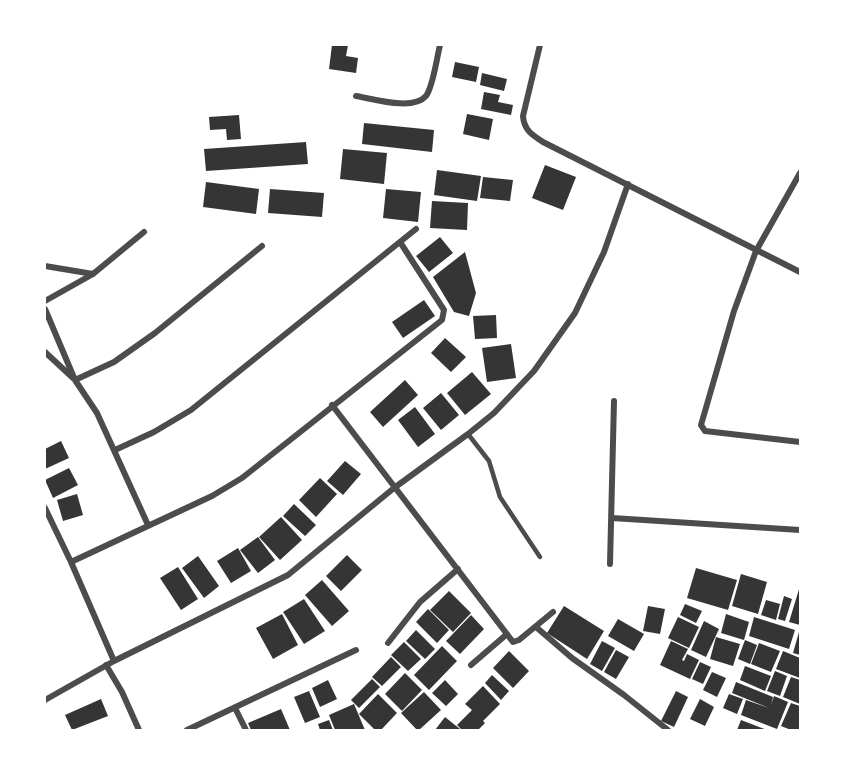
<!DOCTYPE html>
<style>
body{margin:0}
#map{position:relative;width:845px;height:775px;overflow:hidden;background:#fff;font-family:Barlow,sans-serif}
canvas{display:block}
.frame{position:absolute;inset:0;border:46px solid #fff;pointer-events:none}
</style>
<div id="map">
<canvas width="845" height="775"></canvas>
<div class="frame"></div>
</div>
<script>
const context = document.querySelector('canvas').getContext('2d');
context.lineJoin = 'round';
function fill(path, color) {
  context.fillStyle = color;
  context.fill(path, 'evenodd');
}
function stroke(path, color, width, dash) {
  context.strokeStyle = color;
  context.lineWidth = width;
  context.lineCap = dash ? 'butt' : 'round';
  context.setLineDash(dash || []);
  context.stroke(path);
}
fill(new Path2D(`
 M332 45H348L346 56 358 58 356 73 329 69Z
 M455 62 479 67 476 82 452 77Z
 M482 73 507 79 504 91 480 85Z
 M484 92 500 95 498 102 513 105 511 115 481 109Z
 M467 114 493 119 489 140 463 134Z
 M239 115 241 139 227 140 226 129 210 130 209 117Z
 M364 123 434 130 432 152 362 144Z
 M306 142 308 164 206 171 204 149Z
 M343 149 387 153 384 184 340 179Z
 M545 165 576 177 563 210 532 198Z
 M437 170 481 176 477 201 434 195Z
 M483 177 513 180 510 201 480 198Z
 M206 182 259 189 256 214 203 207Z
 M270 189 324 193 322 217 268 213Z
 M386 189 421 192 418 222 383 218Z
 M432 201 468 203 467 230 430 228Z
 M440 237 453 253 429 272 416 256Z
 M465 252 476 293 469 316 454 312 433 277Z
 M424 300 435 316 403 338 392 322Z
 M496 315 497 338 475 339 473 316Z
 M445 338 466 357 451 372 431 353Z
 M511 344 516 378 487 382 482 348Z
 M472 372 491 394 465 415 447 393Z
 M405 380 418 395 383 427 370 412Z
 M441 393 459 415 441 430 423 408Z
 M415 407 435 434 418 447 398 420Z
 M61 441 69 458 45 469V449Z
 M345 461 361 474 343 495 327 481Z
 M69 468 78 485 53 498 45 480Z
 M320 478 337 494 316 517 299 500Z
 M77 494 83 515 63 521 57 500Z
 M294 504 316 525 305 536 283 516Z
 M281 517 302 540 280 560 259 537Z
 M258 537 275 560 258 573 240 550Z
 M238 548 251 571 231 583 217 561Z
 M347 555 362 570 341 591 326 576Z
 M198 556 219 586 204 598 182 568Z
 M178 567 198 599 181 610 160 578Z
 M696 568 737 580 728 610 687 598Z
 M741 574 767 582 758 614 732 606Z
 M322 580 349 611 332 626 305 595Z
 M800 586V625L789 622Z
 M449 591 471 613 453 632 430 610Z
 M784 596 792 599 785 621 778 619Z
 M304 599 325 631 304 644 283 612Z
 M766 600 780 604 776 620 761 615Z
 M685 604 702 611 696 623 680 615Z
 M564 606 604 631 587 659 547 633Z
 M648 606 665 609 660 634 643 631Z
 M428 609 449 630 437 643 416 622Z
 M282 614 298 645 273 659 256 628Z
 M726 614 749 622 744 640 721 633Z
 M471 615 484 629 460 654 446 641Z
 M678 617 699 627 689 648 668 638Z
 M754 617 795 630 789 649 749 636Z
 M618 619 644 634 634 651 608 636Z
 M704 621 719 629 706 657 691 650Z
 M416 630 435 649 425 659 406 641Z
 M799 632H800V655L793 653Z
 M716 637 740 644 733 666 710 659Z
 M745 640 757 645 750 664 738 659Z
 M602 641 615 648 602 671 590 664Z
 M671 641 688 649 682 660 684 661 687 654 699 660 690 679 660 665Z
 M404 642 421 659 408 671 391 655Z
 M759 643 780 651 771 672 751 664Z
 M442 646 457 661 429 690 414 675Z
 M616 650 629 657 616 679 604 672Z
 M509 651 529 671 513 688 493 668Z
 M783 651 800 658V678L776 669Z
 M391 657 401 667 382 686 372 677Z
 M700 662 711 667 703 684 692 679Z
 M745 666 771 676 765 691 740 680Z
 M775 671 787 676 780 696 767 691Z
 M712 672 726 678 717 697 703 690Z
 M405 673 422 690 402 711 385 694Z
 M492 675 509 691 501 700 485 683Z
 M791 677 800 680V704L783 697Z
 M372 679 380 687 359 708 351 700Z
 M328 680 337 699 320 707 312 688Z
 M445 680 458 694 446 706 432 693Z
 M736 682 773 697 771 705 774 696 788 702 777 729 741 715 746 700 769 708 732 693Z
 M483 686 500 704 483 721 485 723 478 730H462L457 725 472 710 465 704Z
 M309 691 320 717 305 723 294 697Z
 M676 691 688 697 674 727 661 721Z
 M424 692 441 710 419 730H417L401 713Z
 M378 694 397 713 381 730H375L359 714Z
 M729 694 743 699 737 714 723 708Z
 M101 699 108 716 72 730 65 715Z
 M700 699 714 707 705 726 690 719Z
 M791 703 800 706V730H791L781 726Z
 M354 704 365 730H335L329 715Z
 M281 709 290 730H251L248 723Z
 M445 717 460 729 458 730H435Z
 M329 720 333 730H320L318 724Z
 M741 720 767 730H737Z`), '#353535');
stroke(new Path2D(`
 M468 434 489 461 500 497 540 557`), '#4c4c4c', 4.5);
stroke(new Path2D(`
 M540 45 523 116C524 130 532 135 543 142L800 272
 M356 96C374 99 413 111 426 96 433 87 437 57 440 45
 M800 173 756 251 734 311 701 425 705 431 800 442
 M45 266 93 274
 M45 301 93 274 144 232
 M45 309 75 380 97 413 148 525
 M45 352 73 378
 M75 380 114 362 155 333 262 246
 M332 405 513 642 519 640 553 612
 M115 450 154 432 191 410 416 229
 M45 508 71 562 114 661
 M612 518 800 530
 M71 562 212 496 242 478 442 320 444 310 400 242
 M610 564 614 401
 M536 627 572 658 624 695 668 730
 M388 643 420 602 458 569
 M106 665 122 692 139 730
 M471 665 507 634
 M45 700 114 661 288 575 394 488 468 434 494 413 534 371 575 313 604 252 628 184
 M235 708 246 730
 M187 730 356 650`), '#4c4c4c', 6);
</script>
